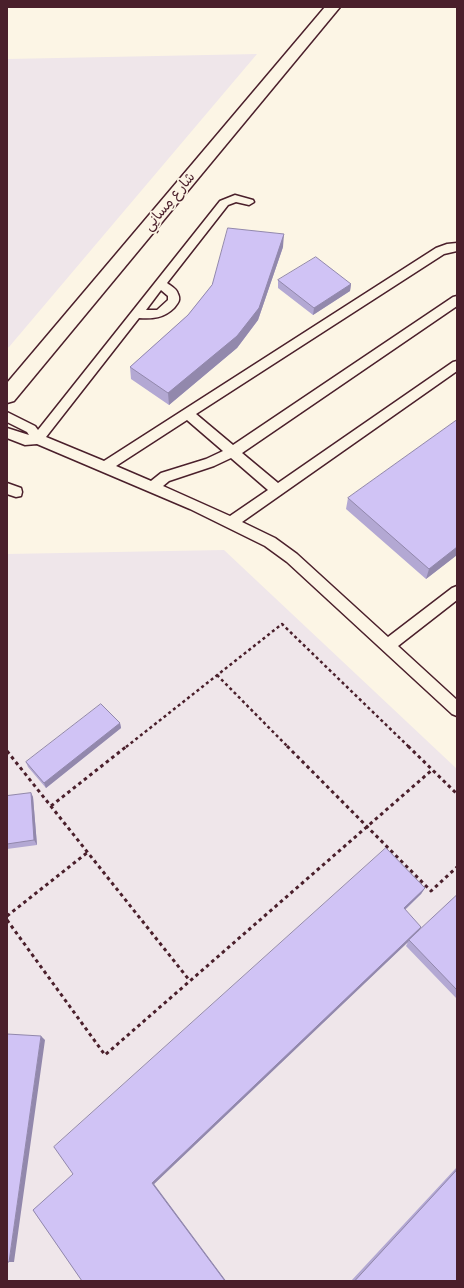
<!DOCTYPE html>
<meta charset="utf-8">
<style>
body{margin:0}
#map{position:relative;width:464px;height:1288px;overflow:hidden;background:#fcf5e5;font-family:Itim,sans-serif}
canvas{display:block}
.frame{position:absolute;inset:0;border:8px solid #4a1f2b;pointer-events:none}
</style>
<div id="map">
<canvas width="464" height="1288"></canvas>
<div class="frame"></div>
</div>
<script>
const context = document.querySelector('canvas').getContext('2d');
context.lineJoin = 'round';
function fill(path, color) {
  context.fillStyle = color;
  context.fill(path, 'evenodd');
}
function stroke(path, color, width, dash) {
  context.strokeStyle = color;
  context.lineWidth = width;
  context.lineCap = dash ? 'butt' : 'round';
  context.setLineDash(dash || []);
  context.stroke(path);
}
function drawText(font, color, halo, rows, align = 'center') {
  context.font = font + ' Itim,"Playpen Sans Arabic",sans-serif';
  context.lineWidth = 3.5;
  context.setLineDash([]);
  context.textBaseline = 'middle';
  context.strokeStyle = halo;
  context.fillStyle = color;
  for (const [text, x, y, turn = 0] of rows) {
    context.save();
    context.translate(x, y);
    context.rotate((+turn || 0) * Math.PI / 180);
    context.textAlign = isNaN(turn) ? turn : align;
    if (halo) context.strokeText(text, 0, 0);
    context.fillText(text, 0, 0);
    context.restore();
  }
}
fill(new Path2D(`
 M257 54 9 347 7 348V59Z
 M224 550 457 769V1281H7V554Z`), '#efe6ea');
const service = new Path2D(`
 M235 195 253 200 254 202 249 205 236 202 228 205 167 283C171 286 177 289 178 294 181 300 178 303 174 308 164 318 153 319 139 318L46 437 104 461 436 248 447 244 457 243V251L444 254 196 414 233 445 453 297 457 296V306L242 453 278 483 453 362 457 361V371L242 522 275 538 297 554 388 637 452 588 457 586V600L398 646 457 700V716L452 714 287 562 265 546 190 509 37 444 25 445 7 438V428L29 435 27 432 7 422V412L35 426 38 430 220 201ZM161 290 168 296V300L157 310H146ZM187 420 223 451 206 459 161 473 151 481 116 466ZM231 458 268 490 230 516 163 486 169 481 214 466Z
 M7 483 21 488 22 492 21 496 16 497 7 494Z`);
const tertiary = new Path2D(`
 M325 7H340L14 401 7 403V383Z`);
stroke(service, '#4a1f2b', 3);
stroke(tertiary, '#4a1f2b', 3);
stroke(new Path2D(`
 M217 675 288 747
 M126 747 282 624 409 747`), '#4a1f2b', 2.5, [3, 3]);
stroke(new Path2D(`
 M287 746 431 891 457 867
 M408 746 457 794
 M7 751 190 981
 M51 806 127 746
 M7 916 88 852
 M7 920 105 1055 432 770`), '#4a1f2b', 3, [3.5, 3.5]);
fill(service, '#fcf5e5');
fill(tertiary, '#fcf5e5');
fill(new Path2D(`
 M283 247 258 320 237 348 169 405 131 379 130 367 188 315 212 285Z
 M278 280 351 284 350 291 313 315 278 288Z
 M457 420V555L426 579 346 509 348 498Z
 M120 723 121 728 46 788 28 767 26 762Z
 M31 793 33 797 37 845 7 849V796Z
 M425 888 421 894 405 910 419 931 457 895V999L406 946 408 942 154 1184 226 1281H82L33 1210Z
 M457 1167V1281H351Z`), '#b3a8d3');
fill(new Path2D(`
 M284 234 283 247 258 320 237 348 169 405 168 393Z
 M351 284 350 291 313 315 314 308Z
 M457 547V555L426 579 429 569Z
 M120 723 121 728 46 788 44 783Z
 M31 793 33 797 37 845 34 840Z
 M425 888 421 894 400 914 404 908Z
 M421 927 418 933 409 940 408 942 154 1184 226 1281H225L152 1183Z
 M41 1036 45 1040 14 1262H9Z`), '#9288ac');
const building = new Path2D(`
 M228 228 284 234 259 308 237 336 168 393 130 367 188 315 212 285Z
 M316 257 351 284 314 308 278 280Z
 M457 420V547L429 569 348 498Z
 M101 704 120 723 44 783 26 762Z
 M31 793 34 840 7 844V796Z
 M386 848 425 888 404 908 421 927 152 1183 225 1281H82L33 1210 73 1174 54 1147Z
 M457 895V990L409 940Z
 M7 1034 41 1036 9 1262H7Z
 M457 1170V1281H355Z`);
fill(building, '#d0c3f5');
stroke(building, '#9288ac', 1);
drawText('14px', '#4a1f2b', '#fcf5e5', [
 ["شارع مِسانِي",170,202,-50]
]);
</script>
